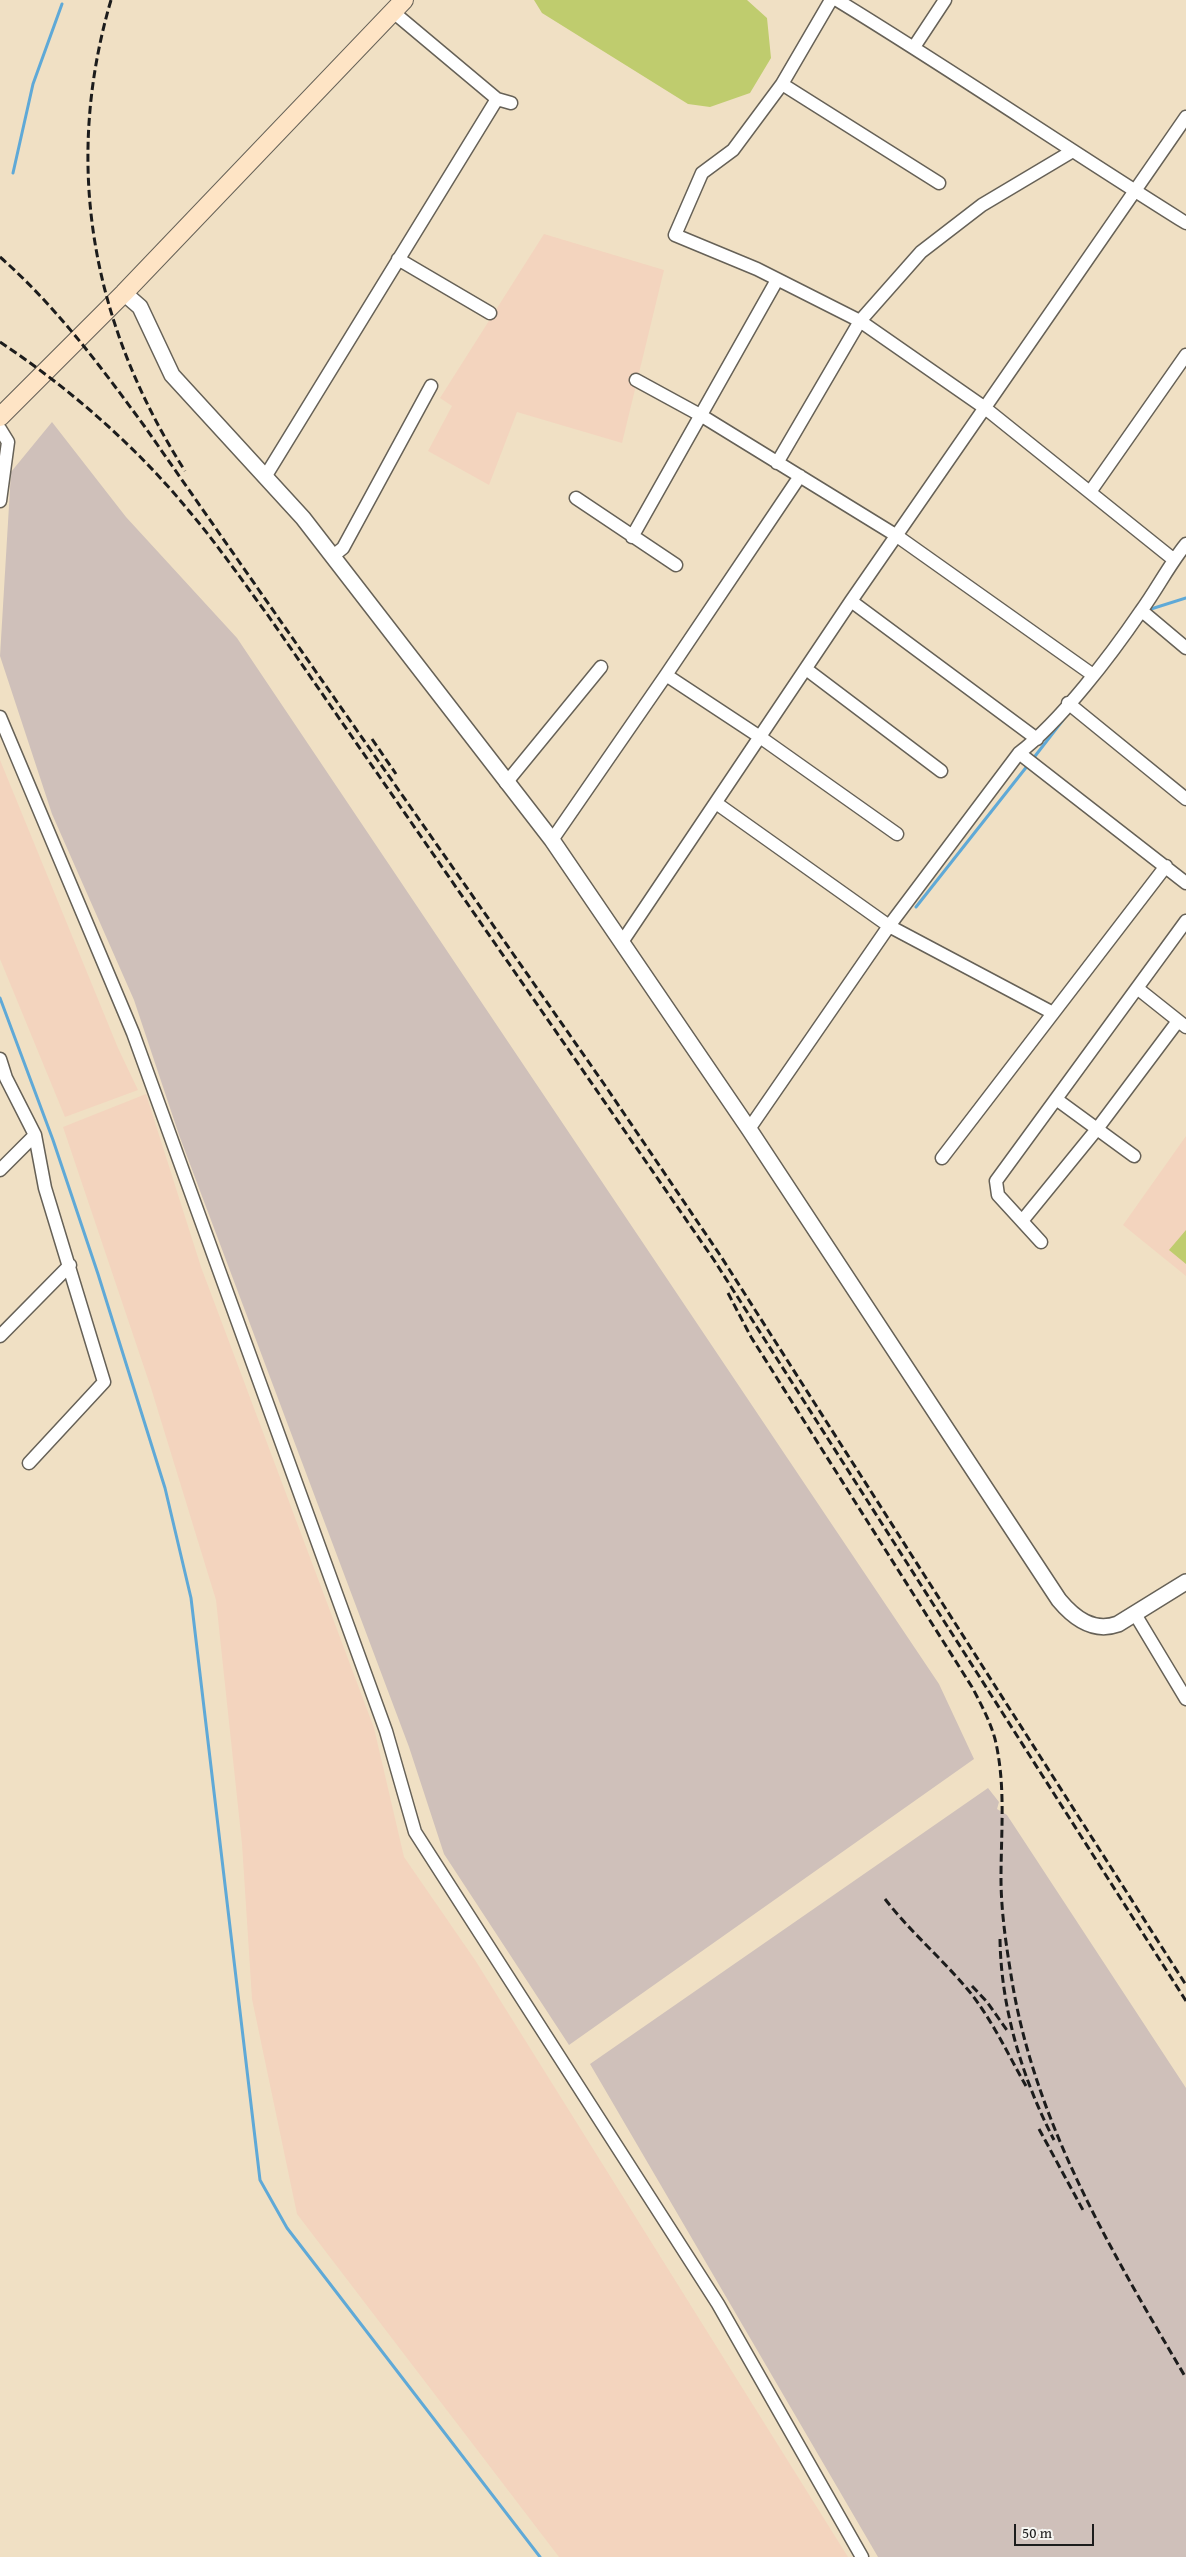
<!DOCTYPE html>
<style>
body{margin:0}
#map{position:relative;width:1186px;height:2557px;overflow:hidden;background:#f0e0c4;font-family:"Gentium Book Plus",serif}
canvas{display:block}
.scale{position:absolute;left:1014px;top:2524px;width:80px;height:22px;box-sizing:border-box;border:2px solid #1c1c1c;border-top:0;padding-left:6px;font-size:15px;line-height:18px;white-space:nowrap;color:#1c1c1c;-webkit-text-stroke:4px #f6f6f2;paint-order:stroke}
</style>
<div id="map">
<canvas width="1186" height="2557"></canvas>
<div class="scale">50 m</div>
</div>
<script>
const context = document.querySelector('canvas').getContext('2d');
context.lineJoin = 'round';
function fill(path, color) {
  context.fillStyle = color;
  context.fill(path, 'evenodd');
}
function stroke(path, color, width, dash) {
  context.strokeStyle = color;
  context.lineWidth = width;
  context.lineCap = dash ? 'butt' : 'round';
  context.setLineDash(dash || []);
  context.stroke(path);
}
fill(new Path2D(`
 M544 234 664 270 622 443 517 412 489 485 428 451 452 406 440 398Z
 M0 760 118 1048 138 1090 65 1117 0 959Z
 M146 1094 201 1267 374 1728 404 1857 475 1960 848 2557H559L297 2214 252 1999 242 1844 216 1600 151 1388 63 1127Z
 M1186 1136V1276L1123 1225Z`), '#f3d4be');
fill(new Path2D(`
 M52 422 126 517 237 638 939 1684 974 1759 569 2045 444 1854 409 1747 179 1135 134 1000 52 814 0 656 11 472Z
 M988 1788 999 1802 997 1809 1007 1815 1186 2088V2557H878L590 2064Z`), '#cfc0ba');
fill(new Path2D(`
 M534 0H747L767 18 771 58 750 93 710 107 688 104 542 13Z
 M1186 1230V1264L1169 1250Z`), '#bfcc6e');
stroke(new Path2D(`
 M13 173 33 84 62 4
 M1148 613 1151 609 1186 598
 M1032 760 1063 720
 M916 907 1028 765
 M0 998 53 1140 98 1274 165 1488 191 1598 260 2180 287 2228 540 2557`), '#5fa9d7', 3);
const minor = new Path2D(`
 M831 0 782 84 733 150 702 173 675 235 757 269 860 321 985 408 1173 559
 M837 0C955 72 1069 150 1186 223
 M392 11 497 99 511 103
 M914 47 945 0
 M782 84 939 183
 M398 259 490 313
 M636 380 702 416 897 536 1093 675
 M0 429 8 442 0 501
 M777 463 860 321 921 252 982 205 1071 152
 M265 477 497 99
 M1090 492 1186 355
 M576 498 676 565
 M632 537 777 280
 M333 556 343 548 431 386
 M851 601 1037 739
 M1142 611 1186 648
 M806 669 941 771
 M666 675 760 737 897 834
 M1068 703 1186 799
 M0 717 133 1033 386 1731 415 1832 718 2304 862 2557
 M1019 753 1186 883
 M506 783 601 667
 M716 803 889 926 1053 1013
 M552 840 666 675 800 476
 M622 942 851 601 1186 117
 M1137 988 1186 1027
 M0 1059 6 1078 35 1135 45 1188 104 1382 29 1463
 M1056 1099 1134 1156
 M749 1129 889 926 1019 753C1061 721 1111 655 1141 611 1157 589 1169 565 1186 544
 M942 1158 1166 866
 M0 1170 35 1135
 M1022 1221 1097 1129 1178 1021
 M1041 1242 998 1195 996 1181 1186 921
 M0 1336 70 1265
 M1135 1614 1186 1699`);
const tertiary = new Path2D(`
 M124 293 140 307 172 375 303 518 552 840 749 1129 1059 1600C1074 1618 1093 1633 1118 1624L1186 1582`);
const secondary = new Path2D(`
 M0 417 124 293 404 0`);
stroke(minor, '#666157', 15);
stroke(tertiary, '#666157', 18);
stroke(secondary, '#666157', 20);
stroke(minor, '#fff', 12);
stroke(tertiary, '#fff', 15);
stroke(secondary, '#fee4c5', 18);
stroke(new Path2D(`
 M111 0C62 167 93 326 185 471
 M0 257C56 306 101 367 145 427L604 1084 720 1255 1186 1985
 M0 342C69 388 136 446 189 511 217 544 241 579 267 614L714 1260 1186 2001
 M372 739 396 774
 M728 1293 751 1337 972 1687C981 1704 990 1721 995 1739 1006 1785 1001 1831 1001 1878 1001 1914 1007 1951 1013 1987 1038 2129 1114 2256 1186 2378
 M885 1899C912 1934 946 1962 973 1996 994 2024 1009 2056 1026 2086
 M1000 1939C1001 2008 1022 2078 1054 2140
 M972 1986 987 2002 1009 2033
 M1039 2129 1084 2212`), '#1c1c1c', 3, [8, 4]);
</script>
